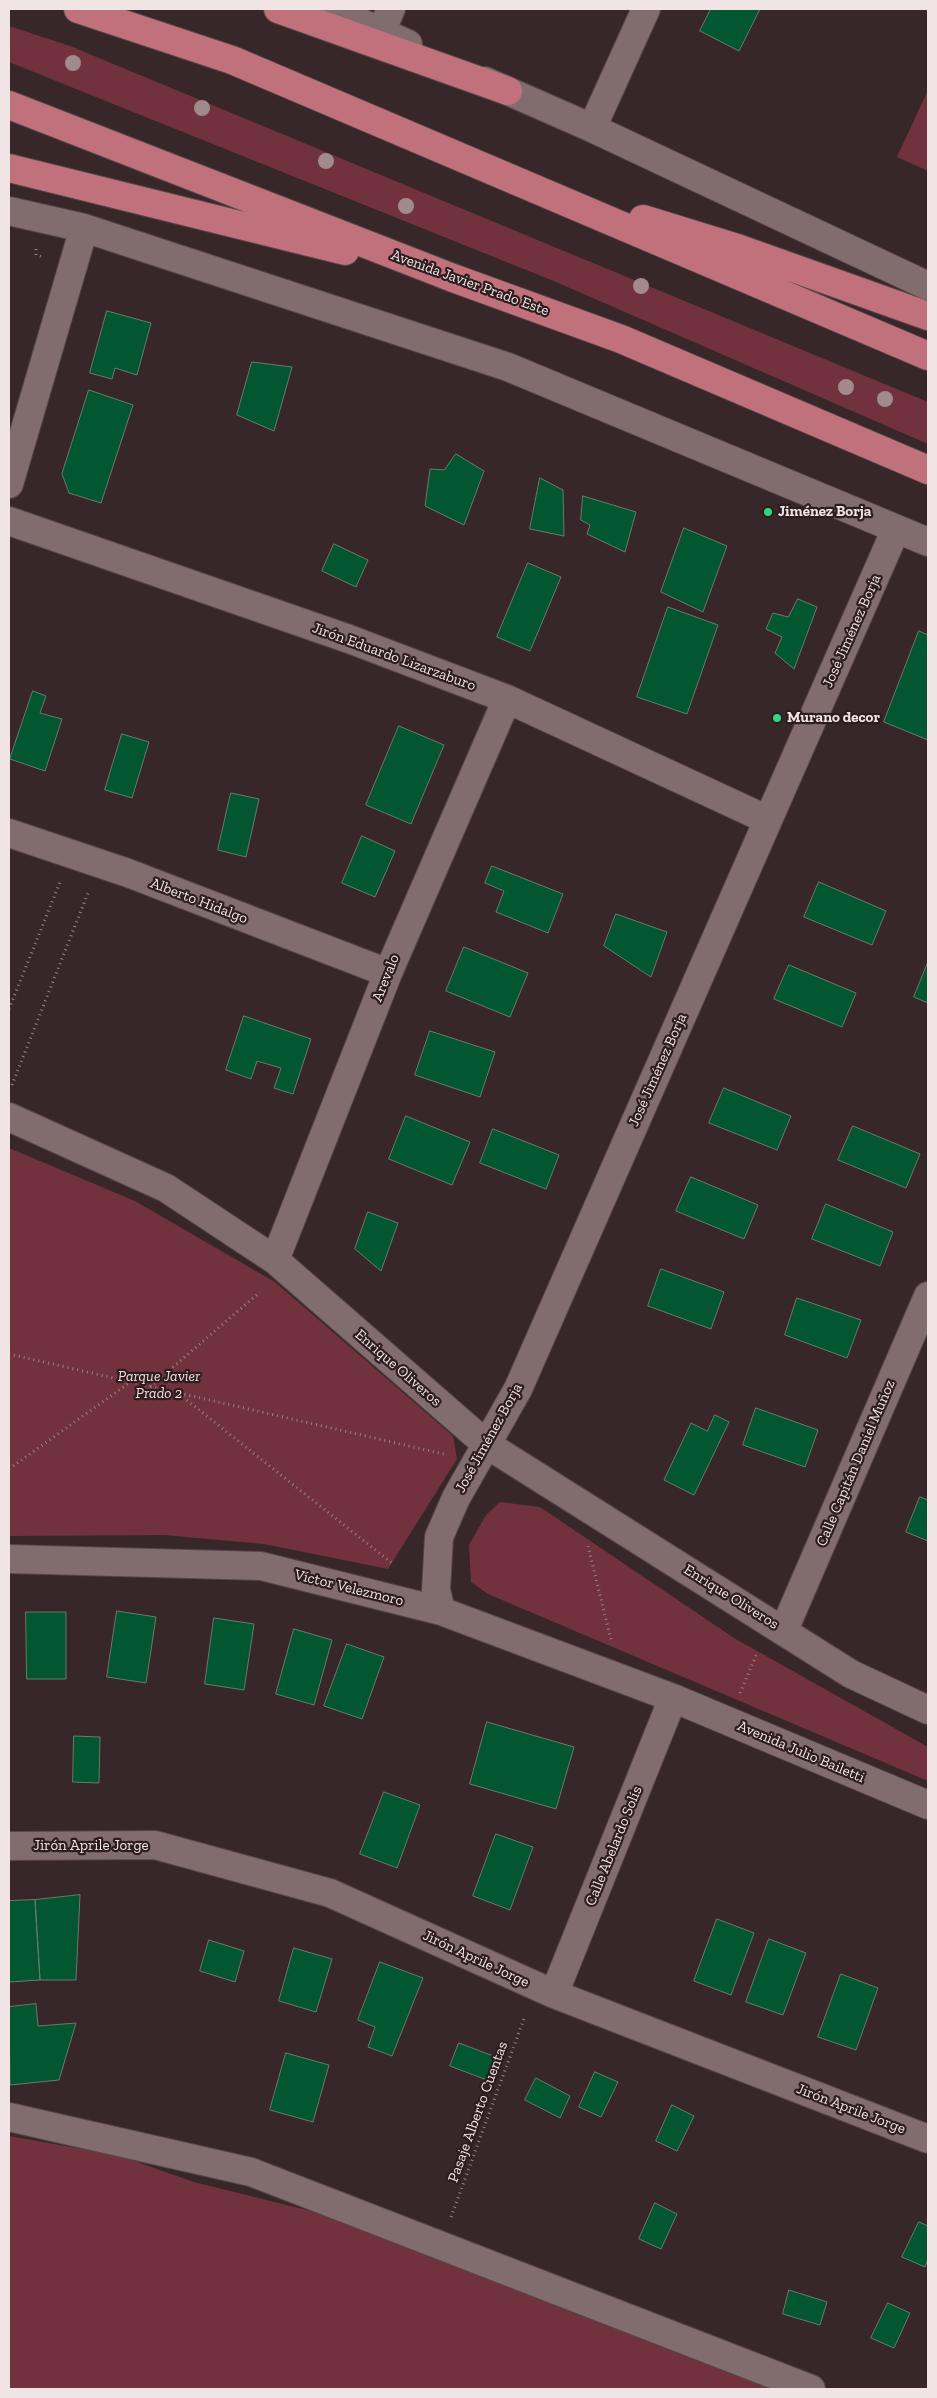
<!DOCTYPE html>
<meta charset="utf-8">
<style>
body{margin:0}
#map{position:relative;width:937px;height:2398px;overflow:hidden;background:#382729;font-family:"Zilla Slab",serif}
canvas{display:block}
.frame{position:absolute;inset:0;border:10px solid #f0e4e5;pointer-events:none}
</style>
<div id="map">
<canvas width="937" height="2398"></canvas>
<div class="frame"></div>
</div>
<script>
const context = document.querySelector('canvas').getContext('2d');
context.lineJoin = 'round';
function fill(path, color) {
  context.fillStyle = color;
  context.fill(path, 'evenodd');
}
function stroke(path, color, width, dash) {
  context.strokeStyle = color;
  context.lineWidth = width;
  context.lineCap = dash ? 'butt' : 'round';
  context.setLineDash(dash || []);
  context.stroke(path);
}
function drawText(font, color, halo, rows, align = 'center') {
  context.font = font + ' "Zilla Slab",serif';
  context.lineWidth = 4.5;
  context.setLineDash([]);
  context.textBaseline = 'middle';
  context.strokeStyle = halo;
  context.fillStyle = color;
  for (const [text, x, y, turn = 0] of rows) {
    context.save();
    context.translate(x, y);
    context.rotate((+turn || 0) * Math.PI / 180);
    context.textAlign = isNaN(turn) ? turn : align;
    if (halo) context.strokeText(text, 0, 0);
    context.fillText(text, 0, 0);
    context.restore();
  }
}
fill(new Path2D(`
 M9 26 70 46 928 402V444L556 282 9 62Z
 M928 90V171L897 157Z
 M9 1148 135 1201 275 1282 453 1436 457 1459 388 1569 264 1544 164 1535 9 1536Z
 M500 1502 540 1507 734 1638 928 1747V1781L488 1594 471 1582 469 1545 486 1515Z
 M9 2136 117 2155 194 2182 315 2212 431 2248 790 2389H9Z`), '#71323d');
const building = new Path2D(`
 M711 9H760L739 51 700 31Z
 M107 311 151 323 137 375 115 368 112 379 90 373Z
 M252 362 292 367 274 431 237 415Z
 M89 390 133 405 101 503 69 493 62 474Z
 M456 454 484 471 464 525 425 506 430 469 444 470Z
 M540 478 563 490 564 536 530 529Z
 M583 496 636 512 625 552 587 534 590 525 581 520Z
 M684 528 727 546 703 612 661 592Z
 M334 544 368 560 356 587 322 571Z
 M528 563 561 577 530 651 497 637Z
 M798 599 817 607 794 669 775 653 782 637 766 629 773 613 788 617Z
 M668 607 718 625 687 714 637 697Z
 M919 631 928 635V740L884 722Z
 M33 691 46 696 40 713 62 719 45 771 10 759Z
 M399 726 444 745 411 824 366 805Z
 M122 734 149 742 132 798 105 790Z
 M231 793 259 799 246 857 218 850Z
 M362 836 395 851 375 897 342 883Z
 M492 866 563 894 548 933 496 912 504 891 485 883Z
 M819 882 886 911 872 945 804 917Z
 M616 914 667 932 651 977 604 946Z
 M464 947 528 973 510 1017 446 991Z
 M928 962V1003L914 997Z
 M789 965 856 993 842 1027 774 999Z
 M244 1016 311 1039 293 1094 274 1088 281 1068 257 1061 251 1079 226 1070Z
 M430 1031 495 1052 480 1097 415 1075Z
 M724 1088 791 1116 777 1150 709 1123Z
 M406 1116 470 1142 452 1185 389 1159Z
 M853 1126 920 1154 906 1188 838 1160Z
 M493 1129 559 1155 546 1189 480 1163Z
 M691 1177 758 1205 744 1239 676 1211Z
 M826 1204 893 1232 880 1266 812 1239Z
 M368 1212 398 1223 381 1271 355 1249Z
 M661 1269 724 1292 711 1329 648 1306Z
 M797 1298 861 1320 847 1358 785 1335Z
 M756 1408 818 1430 805 1467 743 1445Z
 M715 1415 729 1422 694 1495 664 1480 691 1423 707 1431Z
 M920 1497 928 1500V1541L906 1532Z
 M117 1611 156 1617 146 1683 107 1677Z
 M26 1612H66V1679H27Z
 M214 1618 254 1624 244 1690 205 1684Z
 M294 1629 332 1640 314 1705 276 1694Z
 M347 1644 384 1657 362 1719 324 1706Z
 M487 1722 574 1747 556 1809 470 1784Z
 M74 1736 100 1737 99 1783 73 1782Z
 M384 1792 420 1805 397 1868 360 1854Z
 M496 1834 533 1847 510 1910 473 1896Z
 M80 1895 76 1980H40L35 1900Z
 M35 1900 40 1980 9 1982V1901Z
 M717 1919 754 1933 731 1995 694 1981Z
 M769 1939 806 1953 783 2015 746 2002Z
 M209 1940 244 1951 235 1982 200 1971Z
 M294 1948 332 1959 316 2012 279 2001Z
 M380 1962 423 1978 392 2056 368 2047 375 2027 358 2020Z
 M841 1974 878 1988 856 2050 818 2037Z
 M36 2004 38 2026 76 2023 59 2080 10 2085 9 2007Z
 M459 2043 496 2057 487 2080 450 2066Z
 M286 2053 329 2065 313 2122 270 2110Z
 M595 2072 618 2082 601 2117 579 2107Z
 M536 2078 570 2096 560 2118 525 2100Z
 M672 2105 694 2116 677 2151 656 2141Z
 M655 2203 677 2214 661 2249 639 2239Z
 M919 2222 928 2226V2259L925 2267 902 2257Z
 M789 2290 827 2302 820 2325 783 2314Z
 M888 2303 910 2313 894 2348 871 2338Z`);
fill(building, '#025730');
stroke(building, '#697a6f', 1);
const minor = new Path2D(`
 M331 9 408 44
 M381 32 391 9
 M485 81 592 128 928 286
 M592 128 646 9
 M9 211 84 228 508 367 928 542
 M9 484 84 228
 M9 521 349 639 507 699 768 820
 M9 833 128 873 388 973
 M9 1117 166 1188 275 1260 486 1444 851 1674 928 1710
 M275 1260 388 973 507 699
 M9 1559 261 1566 441 1611 673 1698 928 1805
 M441 1611 436 1590 439 1537 456 1498 518 1389 896 529
 M784 1630 928 1296
 M9 1846 155 1845 330 1893 554 1994 928 2139
 M554 1994 673 1698
 M9 2117 251 2172 811 2389`);
const highway = new Path2D(`
 M78 9 232 60 928 356
 M278 9 508 91
 M9 105 453 278 621 339 928 470
 M9 168 345 251
 M643 219 737 248 928 316`);
stroke(minor, '#554648', 30);
stroke(highway, '#554648', 30);
stroke(new Path2D(`
 M36 249V255L43 257
 M9 1009 60 882
 M12 1085 88 893
 M9 1354 444 1454
 M150 1387 260 1292
 M179 1394 393 1564
 M9 1469 129 1383
 M588 1546 611 1640
 M740 1693 757 1653
 M451 2217 525 2016`), '#948587', 3, [1, 4]);
stroke(minor, '#816c6e', 28);
stroke(highway, '#c1717c', 28);
context.fillStyle = '#a08a8c';
for (const [x, y] of [
 [73,63],
 [202,108],
 [326,161],
 [406,206],
 [641,286],
 [846,387],
 [885,399]
]) {
  context.beginPath();
  context.arc(x, y, 8, 0, 2 * Math.PI);
  context.fill();
}
for (const [x, y, r, color] of [
 [768,512,5,"#30d883"],
 [777,718,5,"#30d883"]
]) {
  const dot = new Path2D();
  dot.arc(x, y, r, 0, 2 * Math.PI);
  context.fillStyle = color;
  context.fill(dot);
  stroke(dot, '#2e1d1f', 2);
}
drawText('15px', '#f0e4e5', '#2e1d1f', [
 ["Avenida Javier Prado Este",470,283,20],
 ["José Jiménez Borja",852,631,-66],
 ["Jirón Eduardo Lizarzaburo",394,657,20],
 ["Alberto Hidalgo",199,901,21],
 ["Arevalo",386,978,-68],
 ["José Jiménez Borja",658,1070,-66],
 ["Enrique Oliveros",398,1368,41],
 ["José Jiménez Borja",489,1438,-61],
 ["Calle Capitán Daniel Muñoz",856,1463,-67],
 ["Víctor Velezmoro",349,1588,14],
 ["Enrique Oliveros",731,1597,32],
 ["Avenida Julio Bailetti",801,1752,23],
 ["Jirón Aprile Jorge",91,1846],
 ["Calle Abelardo Solís",614,1846,-68],
 ["Jirón Aprile Jorge",476,1959,25],
 ["Jirón Aprile Jorge",851,2109,21],
 ["Pasaje Alberto Cuentas",478,2112,-70]
]);
drawText('bold 15px', '#f0e4e5', '#2e1d1f', [
 ["Jiménez Borja",778,512],
 ["Murano decor",787,718]
], 'left');
drawText('italic 15px', '#f6dbdd', '#2e1d1f', [
 ["Parque Javier",159,1377],
 ["Prado 2",159,1394]
]);
</script>
